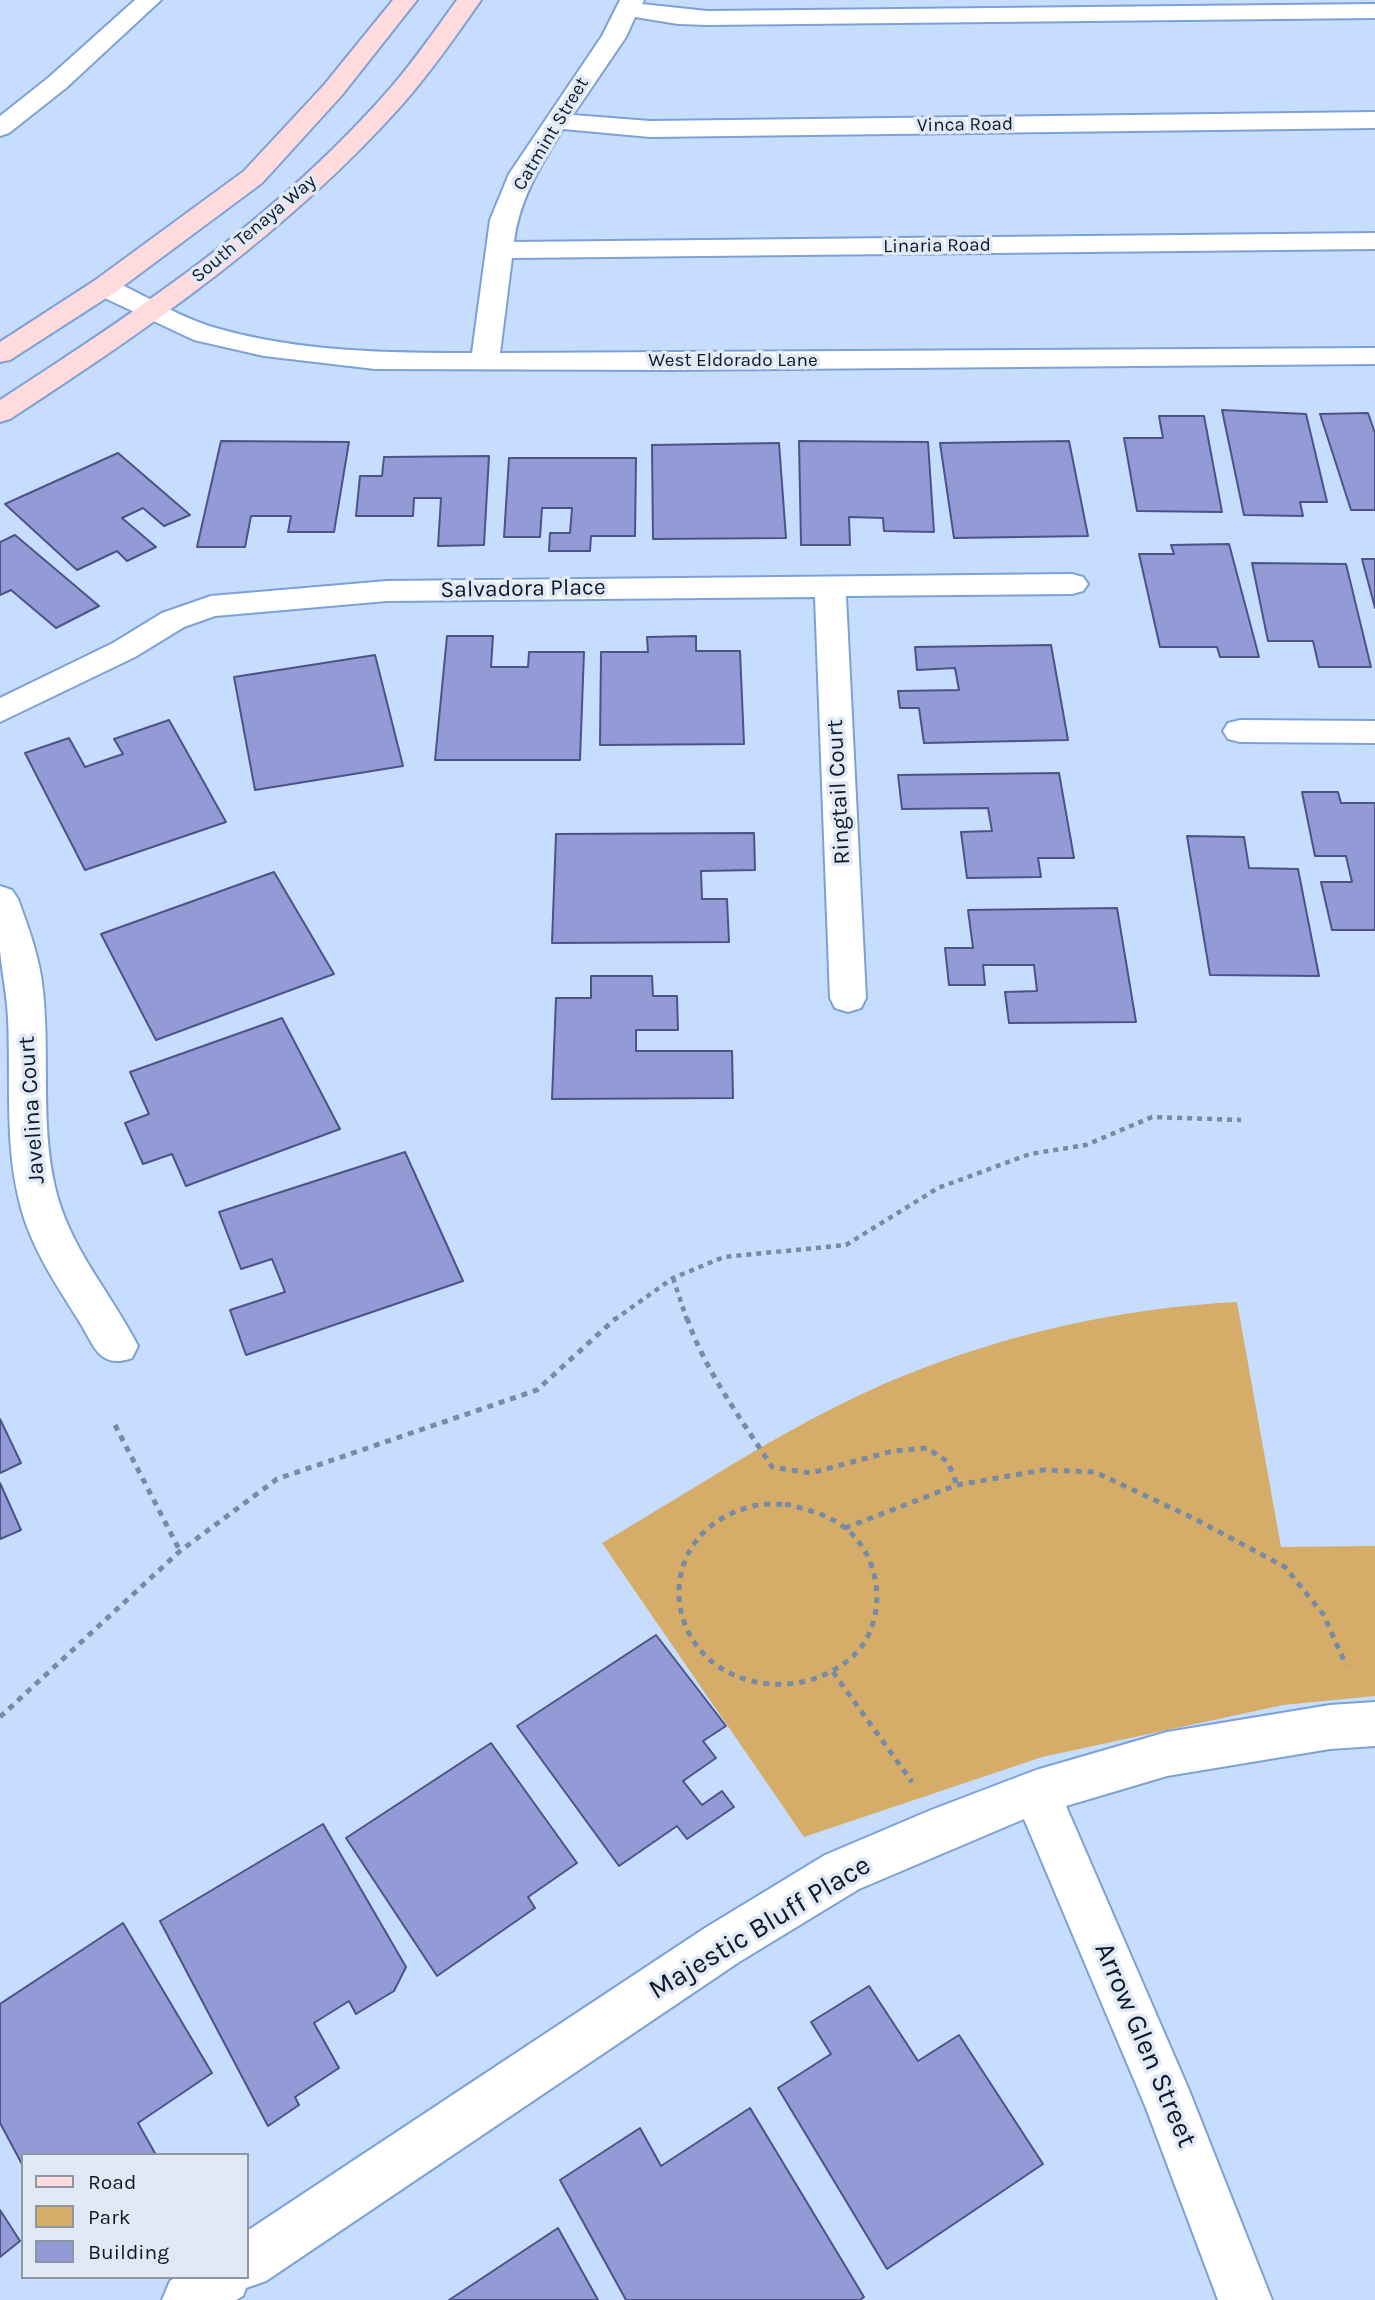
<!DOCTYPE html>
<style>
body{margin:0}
#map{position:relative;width:1375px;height:2300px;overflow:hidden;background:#c6ddfe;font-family:Karla,sans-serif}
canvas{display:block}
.legend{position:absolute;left:21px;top:2153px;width:228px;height:126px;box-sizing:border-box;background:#e1e9f4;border:2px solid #8c96a4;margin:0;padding:9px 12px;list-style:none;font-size:21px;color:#0c192d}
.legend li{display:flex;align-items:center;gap:14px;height:35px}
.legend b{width:35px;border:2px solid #8c96a4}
</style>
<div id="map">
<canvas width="1375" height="2300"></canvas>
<ul class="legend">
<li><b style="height:9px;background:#ffdbdd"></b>Road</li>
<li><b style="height:19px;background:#d6ac69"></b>Park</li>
<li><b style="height:19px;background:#929bd6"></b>Building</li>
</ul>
</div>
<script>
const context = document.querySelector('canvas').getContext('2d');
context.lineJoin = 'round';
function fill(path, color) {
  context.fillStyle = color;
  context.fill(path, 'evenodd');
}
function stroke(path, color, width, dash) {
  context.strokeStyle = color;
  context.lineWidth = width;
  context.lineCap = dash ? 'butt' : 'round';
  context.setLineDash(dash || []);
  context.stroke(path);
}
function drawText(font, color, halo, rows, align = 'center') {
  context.font = font + ' Karla,sans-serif';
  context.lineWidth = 7;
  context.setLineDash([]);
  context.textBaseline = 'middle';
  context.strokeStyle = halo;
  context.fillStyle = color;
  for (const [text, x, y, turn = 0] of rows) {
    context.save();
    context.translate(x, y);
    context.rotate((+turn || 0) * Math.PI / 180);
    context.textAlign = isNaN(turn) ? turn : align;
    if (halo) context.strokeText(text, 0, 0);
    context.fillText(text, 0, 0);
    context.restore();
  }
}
fill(new Path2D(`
 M1237 1302 1281 1547 1375 1546V1696L1283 1705 1042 1757 804 1837 602 1543C700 1486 797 1419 903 1376 1009 1333 1122 1308 1237 1302Z`), '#d6ac69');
const building = new Path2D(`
 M1222 410 1306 414 1327 502H1300L1303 516 1244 515Z
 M1368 413 1375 433V510H1351L1320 414Z
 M1159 416H1204L1222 512 1137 511 1124 438H1163Z
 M221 441 349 442 334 532H288L291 516H251L245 547H197Z
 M799 441 928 442 934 532 884 531 883 518 849 517 850 545H801Z
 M1069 441 1088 536 954 538 940 443Z
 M779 443 786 538 653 539 652 445Z
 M118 453 190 515 164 526 143 508 122 518 156 547 127 561 117 551 77 570 5 504Z
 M489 456 484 545 438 546 441 498H414L413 516H356L360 476H382L384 457Z
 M509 458H636L635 536H591L590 551H549L550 533H570L572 508H542L540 537H504Z
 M15 535 99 606 56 628 11 590 0 595V542Z
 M1229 544 1259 657H1220L1217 647H1160L1139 554H1174L1171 545Z
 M1362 559H1375V608Z
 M1252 563 1346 564 1371 667H1319L1313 641H1268Z
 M447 636H493L491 667H528L529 652H584L580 760H435Z
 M696 636V651H740L744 744 600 745 601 652H648L647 637Z
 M1051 645 1068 740 924 743 919 708H900L898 691 959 690 955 668 917 670 915 647Z
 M375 655 403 766 255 790 234 677Z
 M169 720 226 822 85 870 25 753 69 738 85 767 123 754 114 739Z
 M1059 773 1074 858H1038L1041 877 967 878 961 832 992 831 988 808 902 809 898 775Z
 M1302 792H1338L1341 803H1375V930H1332L1321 882H1352L1346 856H1315Z
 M754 833 755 870 701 871 702 899H727L729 942 552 943 556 834Z
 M1187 836 1244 837 1249 868 1298 869 1319 976 1210 975Z
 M274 872 334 974 156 1040 101 934Z
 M1117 908 1136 1022 1009 1023 1005 992 1037 991 1034 965H983L985 985H949L945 948H973L968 910Z
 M591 976H652L653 996H677L678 1030H636V1051H732L733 1098 552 1099 556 998H591Z
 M282 1018 340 1129 186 1186 172 1154 143 1164 125 1123 149 1114 130 1072Z
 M405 1152 463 1281 246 1355 230 1310 285 1292 272 1259 241 1269 219 1212Z
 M0 1419 21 1463 0 1473Z
 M0 1483 21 1530 0 1539Z
 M656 1635 726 1726 703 1741 716 1758 683 1781 702 1805 722 1791 734 1807 687 1839 677 1826 619 1866 517 1726Z
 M491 1743 577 1863 528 1897 535 1908 437 1976 346 1838Z
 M323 1824 406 1967 394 1991 356 2014 349 2001 314 2023 339 2068 295 2097 299 2105 268 2126 160 1921Z
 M123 1923 212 2073 138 2123 156 2155H23V2166L0 2123V2004Z
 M869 1986 918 2061 959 2035 1043 2164 887 2269 778 2088 831 2054 811 2022Z
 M750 2108 864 2297 860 2300H626L560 2180 640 2128 661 2166Z
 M0 2210 20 2241 0 2257Z
 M558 2228 598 2300H449Z`);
fill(building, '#929bd6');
stroke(building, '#4d5288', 2);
const street = new Path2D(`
 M135 0H161L66 88 9 133 0 136V116L48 78Z
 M620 0H644L642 4 707 11 1375 4V18L707 25 678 24 635 17 626 37 573 115 650 121 1375 112V128L650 137 563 129C541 165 519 199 514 242L1375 233V249L512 258 500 353 1375 348V364L668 370 375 369 264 356 194 340 94 293 90 287 94 281 104 279 114 281C146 296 183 319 216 328 299 352 387 353 472 353L490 220 509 174 602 36Z
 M1072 574 1083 577 1088 584 1083 591 1072 594 846 596 866 998 861 1008 848 1012 835 1008 830 998 815 597 387 601 215 616 184 627 135 657 0 722V698L113 643 162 613 211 596 387 581Z
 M1240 720 1375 721V743L1240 742 1228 739 1223 731 1228 723Z
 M0 886 12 890 18 899C29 929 40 959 43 991 50 1056 40 1123 55 1187 69 1248 110 1291 138 1346L132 1358C99 1370 94 1345 79 1321 57 1286 32 1249 21 1208 4 1146 11 1082 8 1018 7 995 2 973 0 950 0 929 0 907 0 886Z
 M1375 1702V1746L1330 1749 1167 1776 1066 1806 1189 2090 1272 2300H1218L1146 2108 1024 1819 859 1889 739 1962 266 2281 246 2288 243 2296 236 2300H162L170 2281 176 2277H247V2231L705 1928 825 1855 931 1810 1036 1770 1167 1732 1330 1705Z`);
const secondary = new Path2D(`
 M393 0H417L342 95 262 183 114 293 10 360 0 362V342L94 281 244 171 324 85Z
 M457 0H481C456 36 430 73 401 106 288 232 150 328 10 419L0 422V400C141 309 283 213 393 85 416 58 436 29 457 0Z`);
stroke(street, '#7da1d5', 4);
stroke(secondary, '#7da1d5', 4);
stroke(new Path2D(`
 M673 1278 687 1320
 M614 1320 673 1278 724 1257 846 1245 938 1188 1030 1154 1086 1145 1152 1117 1241 1120`), '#788ba6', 4.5, [5, 5]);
stroke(new Path2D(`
 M687 1318C705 1371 742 1420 772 1467L811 1473 893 1451 927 1448 948 1462 957 1485
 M115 1425 180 1551
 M785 1504C806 1509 827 1514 844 1527 884 1557 889 1626 850 1659 828 1677 800 1686 771 1684 661 1676 643 1533 753 1506 763 1503 775 1505 785 1504Z
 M845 1528 957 1485 1043 1470 1095 1472 1195 1519 1285 1567 1323 1614 1346 1665
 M833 1672 912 1782
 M0 1717 180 1551 277 1479 537 1390 616 1318`), '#788ba6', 5, [6, 6]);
fill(street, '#fff');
fill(secondary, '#ffdbdd');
drawText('19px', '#0c192d', '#e1e9f4', [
 ["Vinca Road",965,125,-1],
 ["Catmint Street",551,134,-59],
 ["South Tenaya Way",254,229,-40],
 ["Linaria Road",937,246,-1],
 ["West Eldorado Lane",733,361]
]);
drawText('23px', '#0c192d', '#e1e9f4', [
 ["Salvadora Place",523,589,-1],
 ["Ringtail Court",839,792,-93],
 ["Javelina Court",32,1110,-94]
]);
drawText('28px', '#0c192d', '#e1e9f4', [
 ["Majestic Bluff Place",760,1928,-31],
 ["Arrow Glen Street",1145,2045,67]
]);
</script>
